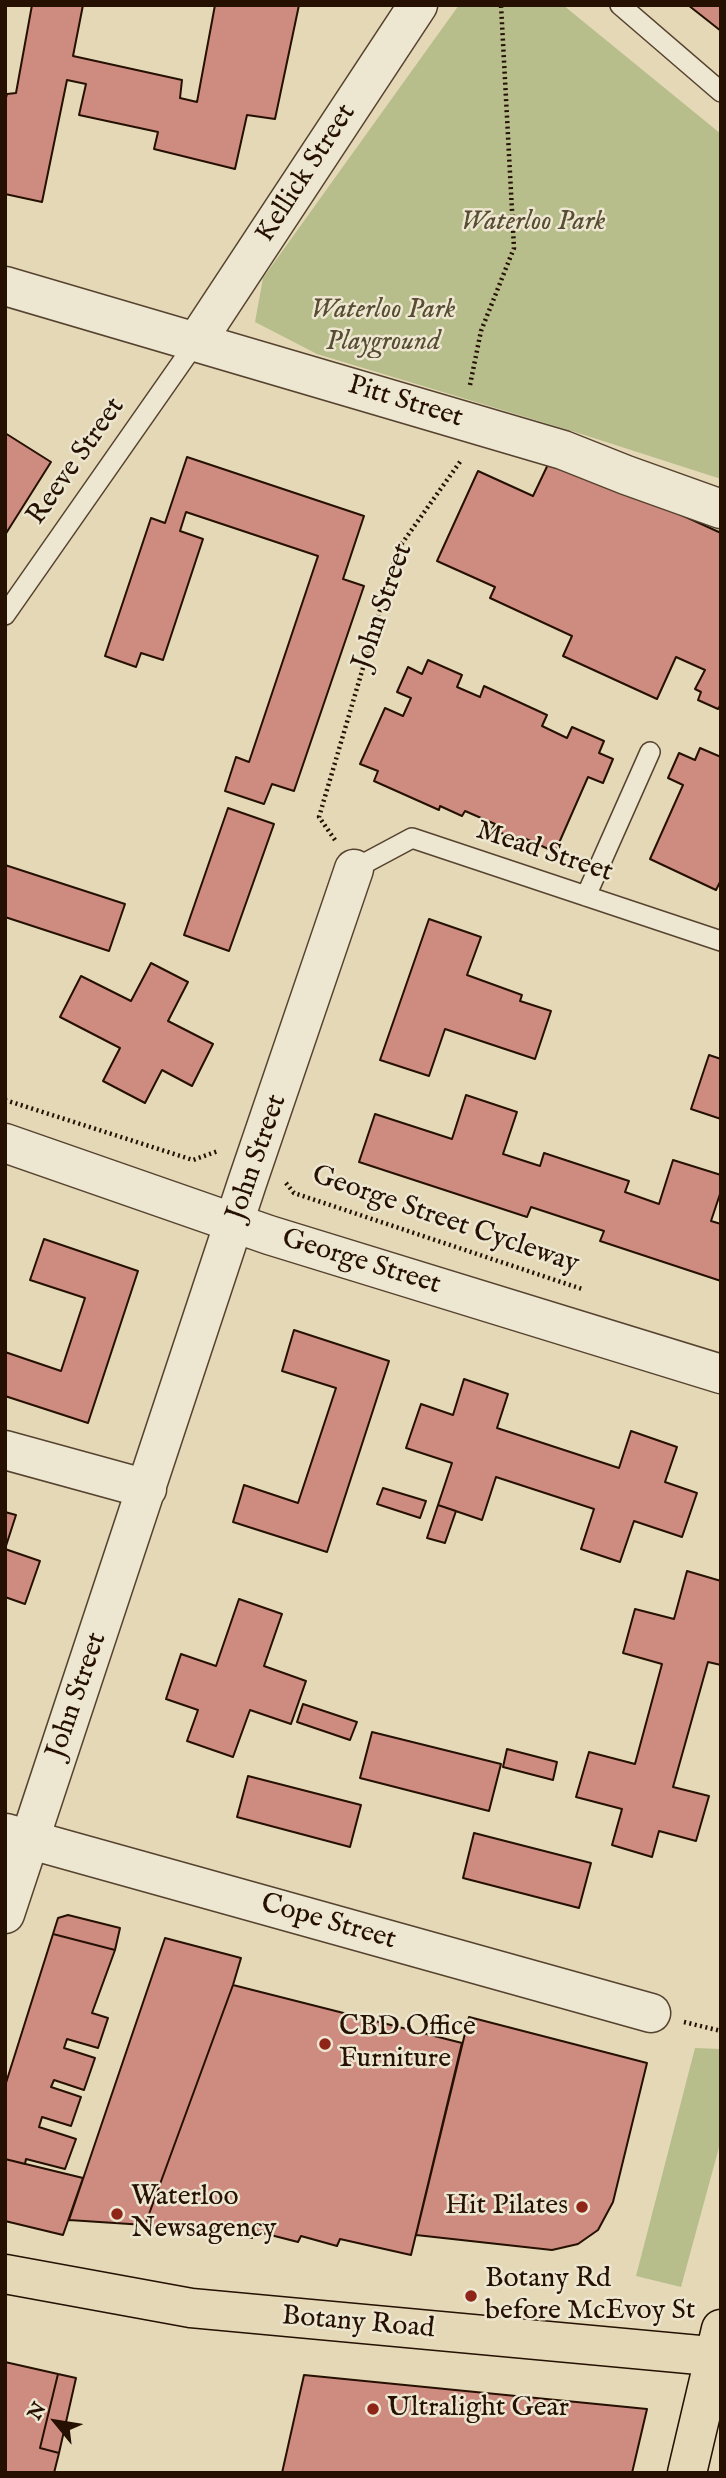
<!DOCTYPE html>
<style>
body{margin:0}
#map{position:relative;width:726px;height:2478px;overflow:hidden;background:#e4d8b6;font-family:"IM FELL English",serif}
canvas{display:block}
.frame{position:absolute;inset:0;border:7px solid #251002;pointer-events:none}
.north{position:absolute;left:21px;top:2387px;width:70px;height:70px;-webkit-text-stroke:5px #ede6d0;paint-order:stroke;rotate:300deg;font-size:19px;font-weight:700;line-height:28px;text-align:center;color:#251002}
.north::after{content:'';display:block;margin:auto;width:24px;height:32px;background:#251002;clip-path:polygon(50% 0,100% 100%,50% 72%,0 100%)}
</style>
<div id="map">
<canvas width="726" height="2478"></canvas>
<div class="frame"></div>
<div class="north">N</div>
</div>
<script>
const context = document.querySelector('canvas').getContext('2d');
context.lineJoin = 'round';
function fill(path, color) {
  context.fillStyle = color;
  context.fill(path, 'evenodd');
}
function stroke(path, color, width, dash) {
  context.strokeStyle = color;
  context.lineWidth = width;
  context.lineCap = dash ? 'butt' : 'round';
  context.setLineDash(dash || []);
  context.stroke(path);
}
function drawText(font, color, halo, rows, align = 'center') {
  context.font = font + ' "IM FELL English",serif';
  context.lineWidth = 5;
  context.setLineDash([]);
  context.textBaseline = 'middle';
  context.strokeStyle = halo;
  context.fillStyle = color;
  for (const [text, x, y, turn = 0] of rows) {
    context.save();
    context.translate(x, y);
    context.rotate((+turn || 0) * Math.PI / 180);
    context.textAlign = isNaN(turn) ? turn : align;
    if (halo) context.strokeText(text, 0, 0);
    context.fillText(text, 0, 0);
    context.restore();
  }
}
fill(new Path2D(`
 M459 5H563L721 134V479L575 432 317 354 255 322 263 278Z
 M695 2048 721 2049V2140L681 2287 636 2276Z`), '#b7be8c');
const building = new Path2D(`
 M32 5H83L73 56 182 80 180 98 197 102 215 5H299L275 119 247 115 235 169 154 149 158 132 79 115 86 84 67 80 42 202 5 194V101L7 94 16 93Z
 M688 5H721V31Z
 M5 433 51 462 5 535Z
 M552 456 721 533V704L718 709 698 700 701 692 695 689 705 670 676 657 657 699 563 656 572 636 490 598 495 587 437 561 478 471 533 496Z
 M187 457 364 516 343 579 364 586 294 791 272 784 264 804 225 791 236 757 249 762 318 556 186 512 180 531 203 539 163 660 141 653 136 667 105 656 151 518 165 523Z
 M428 660 462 675 457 687 480 697 484 686 547 715 542 726 567 738 572 727 604 741 599 753 613 759 603 783 588 777 555 852 524 838 522 842 492 829 495 824 465 811 462 816 440 806 439 810 374 781 378 771 360 764 385 708 403 716 411 698 397 692 408 667 422 674Z
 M700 748 721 757V880L716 890 650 859 683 785 668 778 679 753 695 760Z
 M228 808 274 824 229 951 184 935Z
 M5 865 125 904 109 951 5 917Z
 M429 919 481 937 467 975 522 995 520 1001 551 1011 535 1059 445 1029 429 1076 380 1060Z
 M151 963 188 982 168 1021 213 1044 192 1086 162 1070 145 1103 103 1081 120 1048 60 1017 81 976 131 1001Z
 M709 1055 721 1059V1119L691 1109Z
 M466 1095 517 1112 503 1154 540 1166 544 1153 629 1181 625 1192 659 1204 673 1160 721 1175V1191L711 1221 721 1224V1281L600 1241 604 1231 531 1207 527 1217 359 1162 375 1114 452 1139Z
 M44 1239 138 1271 88 1423 5 1396V1352L61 1371 85 1298 30 1280Z
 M294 1330 389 1361 327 1552 233 1522 244 1485 298 1503 336 1388 282 1371Z
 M464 1379 508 1394 497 1428 619 1468 631 1431 677 1447 665 1482 697 1493 682 1537 634 1521 620 1562 581 1549 594 1509 496 1477 482 1520 438 1505 452 1463 406 1448 421 1404 453 1415Z
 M383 1488 426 1501 420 1518 377 1504Z
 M438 1505 456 1511 445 1543 427 1538Z
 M5 1512 16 1515 5 1549 40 1561 25 1604 5 1597Z
 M687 1571 721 1581V1665L708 1662 673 1787 709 1796 696 1841 659 1831 652 1857 612 1845 622 1809 576 1797 589 1752 635 1764 662 1664 623 1653 635 1609 674 1619Z
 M239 1599 282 1614 264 1666 306 1681 291 1724 250 1710 233 1757 187 1741 198 1710 166 1699 181 1654 216 1666Z
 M303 1704 357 1722 350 1740 297 1722Z
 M372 1732 501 1764 489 1811 360 1778Z
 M507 1749 557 1762 553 1780 503 1767Z
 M248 1776 361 1805 350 1847 237 1817Z
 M474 1833 591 1863 579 1908 463 1878Z
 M68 1915 120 1928 115 1950 53 1934 58 1918Z
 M53 1934 115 1950 92 2013 108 2018 98 2048 67 2039 64 2048 95 2058 84 2090 54 2080 51 2087 81 2097 71 2126 42 2117 39 2127 76 2139 65 2169 26 2159 25 2164 5 2159V2086Z
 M165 1938 241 1958 233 1985 145 2225 69 2220Z
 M233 1985 462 2043 411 2255 340 2239 337 2246 301 2236 298 2242 255 2231 252 2238 215 2228 213 2235 169 2222 166 2231 145 2225Z
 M469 2017 647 2063 613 2202 598 2230 578 2244 552 2250 416 2235Z
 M5 2159 83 2178 63 2235 5 2221Z
 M5 2362 58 2374 40 2448 59 2453 54 2473H5Z
 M58 2374 76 2378 59 2453 40 2448Z
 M304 2375 647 2409 632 2473H282Z`);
fill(building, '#ce8c80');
stroke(building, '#251002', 2);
const service = new Path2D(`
 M620 5 721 92
 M5 615 196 342
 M354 869 412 838 721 941
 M586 896 650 752`);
const minor = new Path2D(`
 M5 286 563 450 626 475 721 509
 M196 342 418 5
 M5 1143 269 1235 721 1374
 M5 1450 147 1489
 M6 1833 651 2013
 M5 1914 247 1183 354 869`);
const primary = new Path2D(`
 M5 2274 191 2308 721 2357
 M687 2473 721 2329`);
stroke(service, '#55422f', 22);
stroke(minor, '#55422f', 41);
stroke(primary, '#251002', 41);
stroke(new Path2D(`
 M470 385 481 331 514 248 501 5
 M335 840 319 817 398 549 462 459
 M5 1100 193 1160 218 1151
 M286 1183 294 1193 582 1289
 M684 2022 721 2031`), '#251002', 4.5, [2, 3.5]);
stroke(service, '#ede6d0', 19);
stroke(minor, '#ede6d0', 38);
stroke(primary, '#e4d8b6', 38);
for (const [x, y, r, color] of [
 [325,2044,7,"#8f2418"],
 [582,2207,7,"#8f2418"],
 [117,2214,7,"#8f2418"],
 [471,2296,7,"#8f2418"],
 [373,2409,7,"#8f2418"]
]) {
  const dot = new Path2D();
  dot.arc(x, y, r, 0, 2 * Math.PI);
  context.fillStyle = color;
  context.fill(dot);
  stroke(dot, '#ede6d0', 2.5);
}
drawText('28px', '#251002', '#ede6d0', [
 ["Kellick Street",307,174,-57],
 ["Pitt Street",405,403,17],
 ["Reeve Street",77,462,-55],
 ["John Street",384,607,-71],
 ["Mead Street",544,853,18],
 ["John Street",258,1158,-71],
 ["George Street Cycleway",445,1221,19],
 ["George Street",361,1263,17],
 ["John Street",78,1696,-71],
 ["Cope Street",328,1923,16],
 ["Botany Road",358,2324,5]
]);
drawText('italic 28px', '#584d32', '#ede6d0', [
 ["Waterloo Park",533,223],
 ["Waterloo Park",383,311],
 ["Playground",383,343]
]);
drawText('28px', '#251002', '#ede6d0', [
 ["CBD Office",339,2028],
 ["Furniture",339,2060],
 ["Waterloo",131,2198],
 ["Newsagency",131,2230],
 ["Hit Pilates",568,2207,"right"],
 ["Botany Rd",485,2280],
 ["before McEvoy St",485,2312],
 ["Ultralight Gear",387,2409]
], 'left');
</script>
